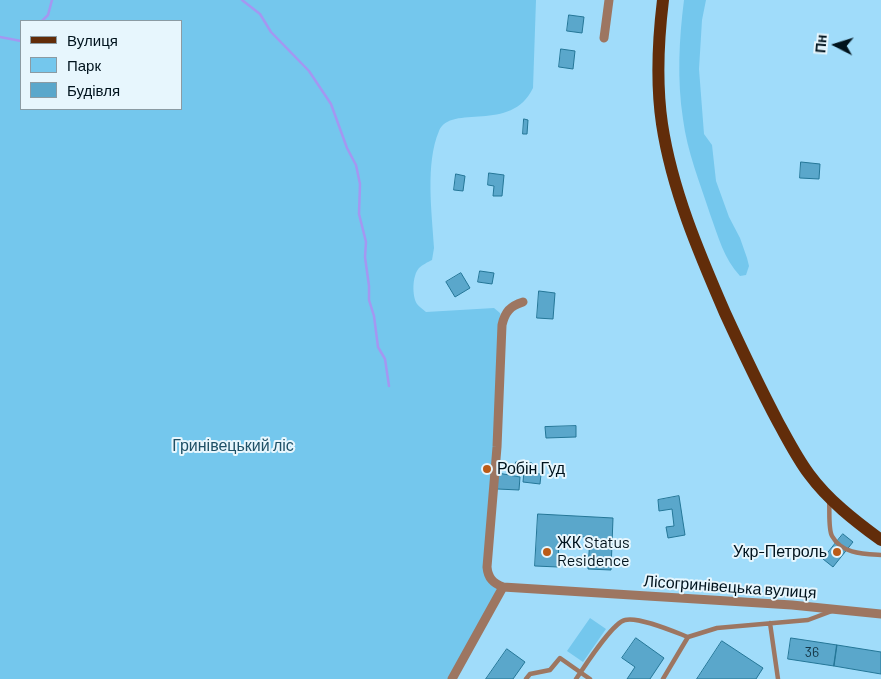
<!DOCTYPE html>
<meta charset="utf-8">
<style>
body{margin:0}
#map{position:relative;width:881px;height:679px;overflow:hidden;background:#a0dcfa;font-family:Barlow,sans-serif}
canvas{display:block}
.legend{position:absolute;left:20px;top:20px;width:162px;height:90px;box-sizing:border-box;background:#e7f6fd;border:1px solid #8b9ba3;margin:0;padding:6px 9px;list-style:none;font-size:15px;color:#00131d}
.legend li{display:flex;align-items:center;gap:10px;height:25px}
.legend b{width:25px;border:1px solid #8b9ba3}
.north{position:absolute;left:811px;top:20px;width:50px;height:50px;-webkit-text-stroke:4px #e7f6fd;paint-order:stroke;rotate:275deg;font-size:14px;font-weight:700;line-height:20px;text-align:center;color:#00131d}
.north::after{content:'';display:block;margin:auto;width:18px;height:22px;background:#00131d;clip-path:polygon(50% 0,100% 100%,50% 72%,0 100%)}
</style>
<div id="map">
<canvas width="881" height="679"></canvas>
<ul class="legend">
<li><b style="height:6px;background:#622d0a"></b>Вулиця</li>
<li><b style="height:14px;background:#74c7ed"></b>Парк</li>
<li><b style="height:14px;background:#5aa7cb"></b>Будівля</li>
</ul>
<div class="north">Пн</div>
</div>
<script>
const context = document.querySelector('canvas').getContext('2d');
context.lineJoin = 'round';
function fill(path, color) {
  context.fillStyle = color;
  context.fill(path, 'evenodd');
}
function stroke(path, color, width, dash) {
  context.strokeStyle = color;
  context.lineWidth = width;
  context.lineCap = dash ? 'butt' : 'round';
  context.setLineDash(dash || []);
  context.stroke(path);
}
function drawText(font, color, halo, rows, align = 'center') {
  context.font = font + ' Barlow,sans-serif';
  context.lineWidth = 4;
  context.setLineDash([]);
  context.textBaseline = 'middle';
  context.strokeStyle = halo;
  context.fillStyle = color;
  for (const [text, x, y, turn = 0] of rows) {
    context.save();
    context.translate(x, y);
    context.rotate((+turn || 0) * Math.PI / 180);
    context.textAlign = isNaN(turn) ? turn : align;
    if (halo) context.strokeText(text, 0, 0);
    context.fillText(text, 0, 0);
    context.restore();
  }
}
fill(new Path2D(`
 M0 0H536L533 88C511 134 451 103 439 131 425 164 432 213 434 248L432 260C428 262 422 265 419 268 412 276 412 296 417 304 419 307 423 309 426 312L494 308 500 313 502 325 488 575 503 587 452 679H0ZM21 21H181V109H21Z
 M684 0H706L702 20 699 69 704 134 712 145 716 181 729 217 740 238 747 258 749 266 746 275 740 276C724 259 718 236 710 214 700 183 687 151 683 119 677 80 679 39 684 0Z
 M590 618 606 629 583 662 567 651Z`), '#74c7ed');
stroke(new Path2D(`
 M242 0 260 14 271 32 309 71 331 104 347 148 356 165 360 184 359 214 366 242 365 257 369 286V300L374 316 378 347 385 359 389 386
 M42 21 48 15 52 0
 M0 37 21 41`), '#a497f1', 2.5);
const building = new Path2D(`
 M569 15 584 17 582 33 567 31Z
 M561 49 575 51 573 69 559 67Z
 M524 119 528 120 527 134H523Z
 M801 162 820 164 819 179 800 178Z
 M489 173 504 175 502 196H493L494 186 488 185Z
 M456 174 465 176 463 191 454 190Z
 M480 271 494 273 492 284 478 282Z
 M461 273 470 288 455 297 446 282Z
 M539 291 555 293 553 319 537 318Z
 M576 426V437L546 438 545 427Z
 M516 462 532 463 531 473 541 474 540 484 523 482 524 471 515 470Z
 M498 473 520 477 519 490 497 489Z
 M679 496 685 535 668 538 666 527 674 526 672 509 659 511 658 500Z
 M538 514 613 518 611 570 588 569 590 537 559 536 558 567 535 566Z
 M843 534 853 542 833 567 823 559Z
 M636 638 664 658 650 679H627L635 667 622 658Z
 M791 638 837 645 834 666 788 659Z
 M722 641 763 668 756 679H697Z
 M837 645 881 652V674L834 666Z
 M507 649 525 662 513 679H486Z`);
fill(building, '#5aa7cb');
stroke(building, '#247697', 1);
stroke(new Path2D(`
 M829 500C830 509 828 529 832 536 842 554 863 554 881 555
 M770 623 778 679
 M526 679 530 674 550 670 560 658 590 679
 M576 679C585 666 612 623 625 620 638 616 675 632 688 637
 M663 679 688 637 717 628 808 620 832 611`), '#9d7661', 4.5);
stroke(new Path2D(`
 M604 38 609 0
 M523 302C510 306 505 312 502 325L497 447 487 567C488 578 493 583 503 587L792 605 881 614
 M452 679 503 587`), '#9d7661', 9);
stroke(new Path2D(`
 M663 0C658 41 656 83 662 124 672 190 699 253 725 313 742 350 759 386 778 422 788 440 797 458 809 474 828 500 855 521 881 540`), '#622d0a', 12);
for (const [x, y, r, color] of [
 [487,469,5,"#bb5b17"],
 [547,552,5,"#bb5b17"],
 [837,552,5,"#bb5b17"]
]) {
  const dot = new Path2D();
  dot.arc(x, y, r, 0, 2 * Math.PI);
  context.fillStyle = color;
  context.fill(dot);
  stroke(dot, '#e7f6fd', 2);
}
drawText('14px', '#163848', null, [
 ["36",812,652]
]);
drawText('16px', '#1e5066', '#e7f6fd', [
 ["Гринівецький ліс",233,446]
]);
drawText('16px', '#00131d', '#e7f6fd', [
 ["Робін Гуд",497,469],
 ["ЖК Status",557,543],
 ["Residence",557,561],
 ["Укр-Петроль",827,552,"right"]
], 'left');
drawText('16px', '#00131d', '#e7f6fd', [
 ["Лісогринівецька вулиця",730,587,4]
]);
</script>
